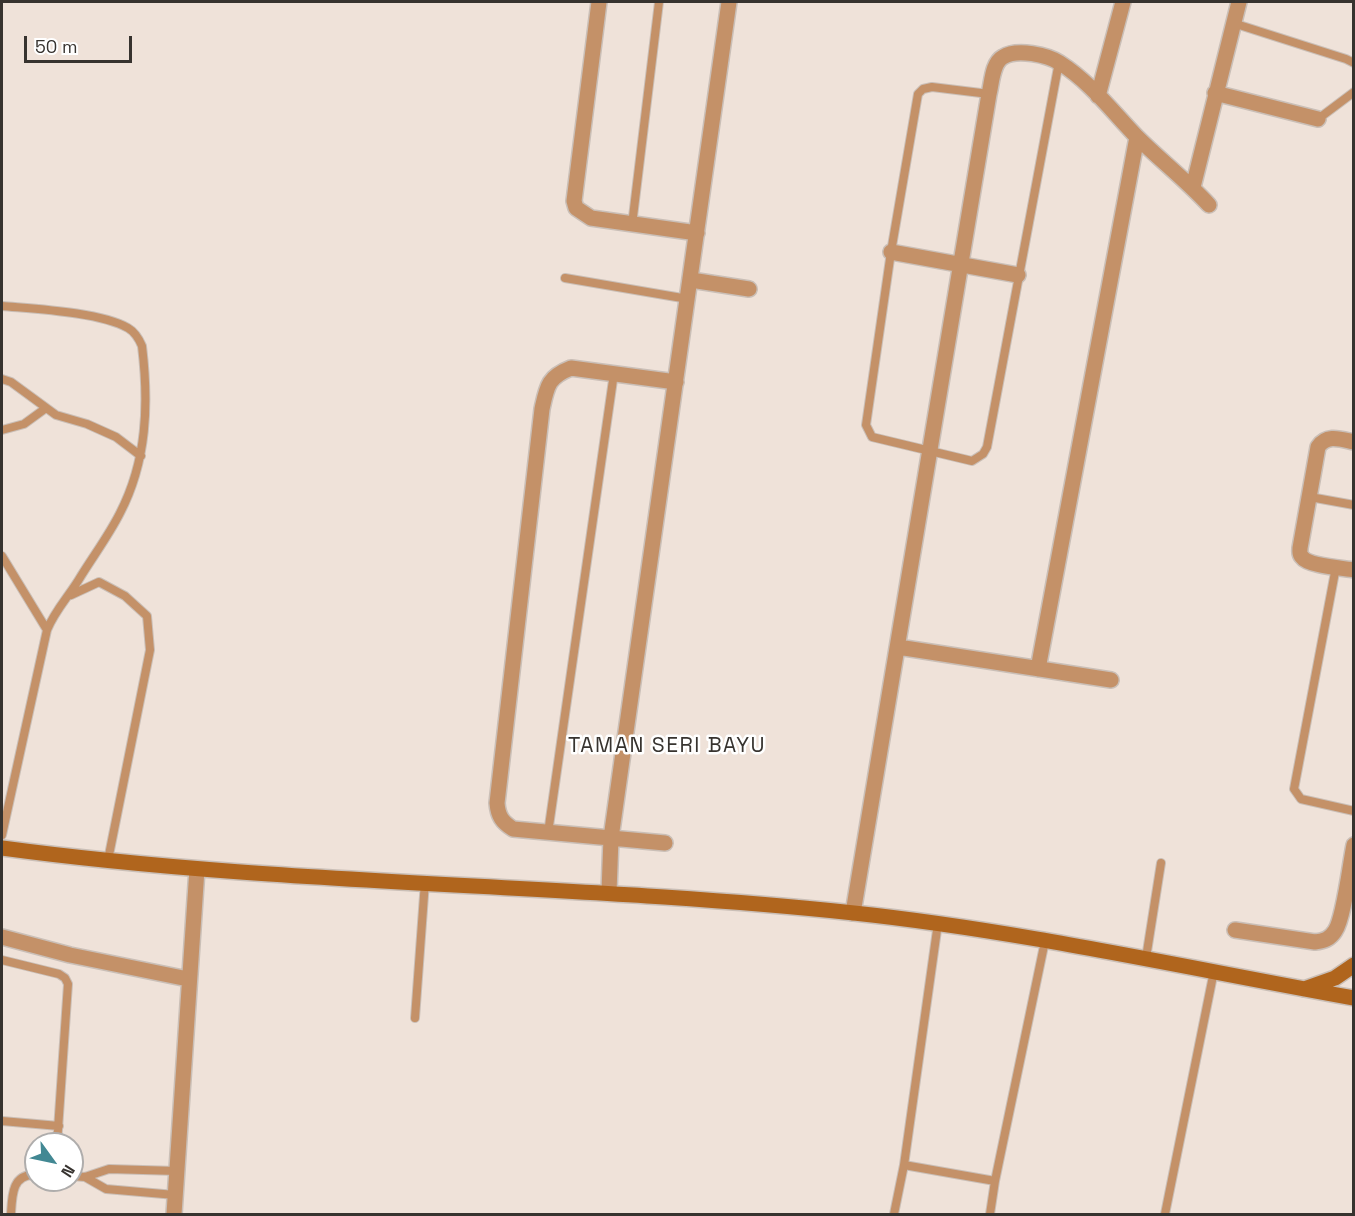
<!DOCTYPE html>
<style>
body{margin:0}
#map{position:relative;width:1355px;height:1216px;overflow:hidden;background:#efe2d9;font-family:"Space Grotesk",sans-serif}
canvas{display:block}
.frame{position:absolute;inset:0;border:3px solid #37332f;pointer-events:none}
.north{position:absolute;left:24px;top:1132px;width:60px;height:60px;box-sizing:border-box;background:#fff;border:2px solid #afadac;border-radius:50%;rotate:123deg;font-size:16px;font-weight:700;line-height:24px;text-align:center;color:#37332f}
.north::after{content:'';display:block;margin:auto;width:21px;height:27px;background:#428893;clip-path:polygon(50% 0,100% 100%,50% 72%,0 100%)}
.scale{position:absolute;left:24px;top:36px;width:108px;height:27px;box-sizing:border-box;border:3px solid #37332f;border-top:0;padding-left:8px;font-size:18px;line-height:21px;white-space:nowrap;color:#37332f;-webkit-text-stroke:4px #fff;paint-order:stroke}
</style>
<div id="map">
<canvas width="1355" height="1216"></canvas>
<div class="frame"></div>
<div class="north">N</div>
<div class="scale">50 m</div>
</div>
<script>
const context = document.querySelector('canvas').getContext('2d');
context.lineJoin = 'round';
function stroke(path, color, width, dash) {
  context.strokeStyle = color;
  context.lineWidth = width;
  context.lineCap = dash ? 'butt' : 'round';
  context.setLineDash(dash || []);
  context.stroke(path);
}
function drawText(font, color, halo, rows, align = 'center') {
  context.font = font + ' "Space Grotesk",sans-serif';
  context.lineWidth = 5;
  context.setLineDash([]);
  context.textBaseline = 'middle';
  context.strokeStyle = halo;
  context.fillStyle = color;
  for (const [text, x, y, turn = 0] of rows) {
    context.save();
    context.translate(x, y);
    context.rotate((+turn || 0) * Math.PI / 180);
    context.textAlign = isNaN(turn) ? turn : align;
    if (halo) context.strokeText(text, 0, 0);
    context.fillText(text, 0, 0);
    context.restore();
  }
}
const lane = new Path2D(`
 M1233 23 1346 59 1354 63
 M989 94 932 87 923 89 918 94 891 252 866 425 872 437 972 461 983 454 987 447 1059 62
 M1318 119 1354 92
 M632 225 659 2
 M565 278 688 299
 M2 306C35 309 100 312 128 328 135 332 139 339 142 346 149 404 147 461 120 513 109 535 94 555 81 576 70 595 55 610 47 630L2 835
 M2 379 11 382 56 415 87 424 116 437 141 456
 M2 430 24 424 46 408
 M1310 497 1354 505
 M2 556 47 630
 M1336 567 1294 789 1301 799 1354 811
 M71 595 99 582 125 596 147 616 150 650 108 860
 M548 833 614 373
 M1146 958 1161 863
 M2 960 59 974 65 978 68 984 57 1144
 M415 1018 425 882
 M2 1121 59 1126
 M904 1165 995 1181
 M72 1176 85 1177 109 1169 177 1171
 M85 1177 106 1189 175 1195
 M11 1214C12 1196 12 1173 36 1175
 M894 1214 904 1165 938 923
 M990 1214 995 1181 1045 941
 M1165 1214 1214 971`);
const street = new Path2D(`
 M599 2 574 201 576 208 591 218 697 233
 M1215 93 1318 119
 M1098 96 1123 2
 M1193 187 1239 2
 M891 252 1018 275
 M691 280 749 289
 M1354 442C1340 439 1327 434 1318 447L1300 548C1300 552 1299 554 1302 557 1308 566 1343 568 1354 570
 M898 647 1111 680
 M1038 669 1137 137
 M665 843 513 829C502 822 498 816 497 803L542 409C547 386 548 377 571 368L676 382
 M609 892 611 838 729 2
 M853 913 989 94C992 83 992 63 1003 57 1017 48 1048 55 1060 63 1090 82 1112 111 1136 136 1160 160 1186 180 1209 205
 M1235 930 1315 942C1324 941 1330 939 1335 931 1344 918 1350 864 1354 845
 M2 937 70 955 188 979
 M174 1214 197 869`);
const secondary = new Path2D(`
 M2 848C284 886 571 883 854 913 1022 931 1187 968 1354 998
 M1304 989 1335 978 1354 965`);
stroke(lane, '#cabfb7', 10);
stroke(street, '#cabfb7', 18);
stroke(secondary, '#cabfb7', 18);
stroke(lane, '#c49168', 8);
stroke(street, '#c49168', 15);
stroke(secondary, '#b0651d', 15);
context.letterSpacing = '1.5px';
drawText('21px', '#37332f', '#fff', [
 ["TAMAN SERI BAYU",667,746]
]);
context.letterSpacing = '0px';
</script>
